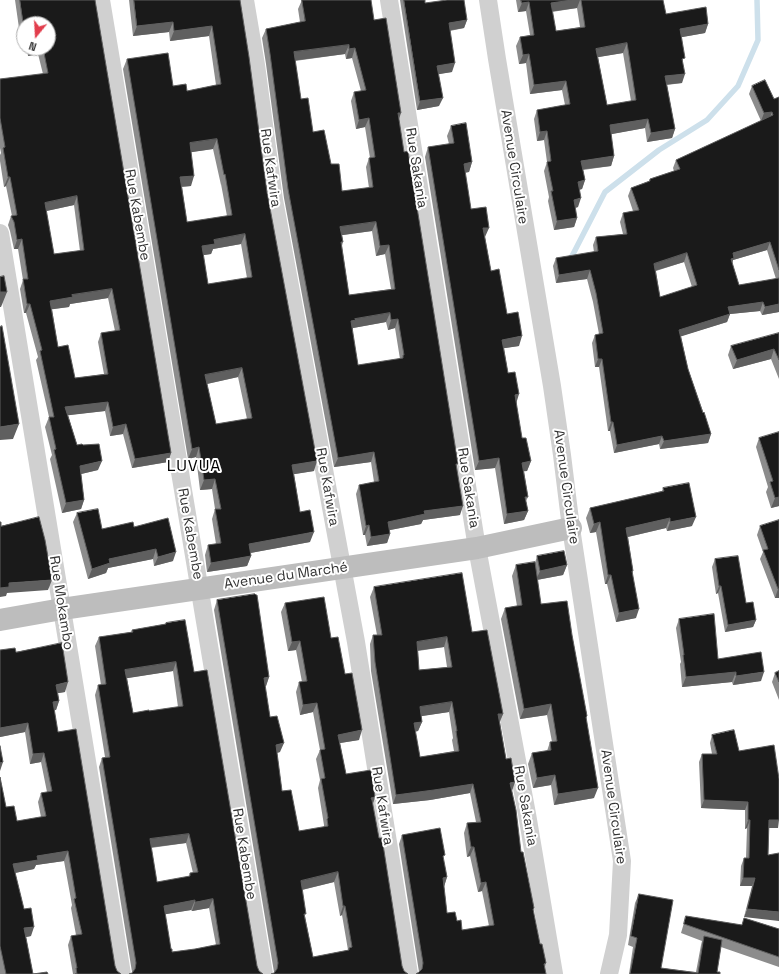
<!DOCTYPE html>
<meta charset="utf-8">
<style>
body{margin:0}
#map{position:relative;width:779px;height:974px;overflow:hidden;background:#fff;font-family:"Space Grotesk",sans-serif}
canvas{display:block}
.north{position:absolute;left:16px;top:16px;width:40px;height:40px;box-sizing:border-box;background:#fff;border:1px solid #adadad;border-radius:50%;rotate:198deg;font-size:11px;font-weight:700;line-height:16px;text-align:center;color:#333}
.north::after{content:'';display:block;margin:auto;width:14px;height:18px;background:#e23d4c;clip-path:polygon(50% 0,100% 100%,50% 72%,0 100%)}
</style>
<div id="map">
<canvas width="779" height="974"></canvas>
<div class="north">N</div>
</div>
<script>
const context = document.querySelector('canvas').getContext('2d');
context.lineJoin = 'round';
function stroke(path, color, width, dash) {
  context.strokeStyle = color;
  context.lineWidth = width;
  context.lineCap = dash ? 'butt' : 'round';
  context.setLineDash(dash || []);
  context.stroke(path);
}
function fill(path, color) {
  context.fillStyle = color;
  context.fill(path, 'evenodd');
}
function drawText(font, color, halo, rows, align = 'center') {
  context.font = font + ' "Space Grotesk",sans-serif';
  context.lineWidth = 4;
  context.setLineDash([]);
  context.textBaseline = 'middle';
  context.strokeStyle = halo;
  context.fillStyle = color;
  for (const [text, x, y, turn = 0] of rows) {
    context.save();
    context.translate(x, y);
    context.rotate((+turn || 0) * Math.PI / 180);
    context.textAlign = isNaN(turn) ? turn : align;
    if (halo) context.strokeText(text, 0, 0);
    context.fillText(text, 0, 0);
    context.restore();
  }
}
stroke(new Path2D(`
 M571 258 605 192 659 150 707 120 738 86 758 40 757 0`), '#cde0eb', 5.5);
stroke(new Path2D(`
 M101 0 264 974
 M245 0 256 65 274 200 356 642 409 974
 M389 0 477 548 527 814 554 974
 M488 0 497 59 552 386 562 455 571 528 622 861 618 935 609 974
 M0 233 122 974`), '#d0d0d0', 18);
stroke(new Path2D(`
 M0 620 62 609 477 548 571 528`), '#bdbdbd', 22);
fill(new Path2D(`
 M15 0H95L171 453 168 462 132 468 123 434 110 436 105 411 68 415 77 445H83L98 470 81 474 84 500 81 509 62 513 50 459 52 455 45 427 49 417 36 360 38 357 26 313H24L20 289 23 280 18 249H14L10 231 8 225 11 216H12L6 186 4 187 0 161V155L1 153 0 148V79L43 74 38 54 28 56 27 48H48L24 24V42H21ZM74 205 80 251 54 254 46 211ZM108 298 115 331 101 333 98 342 104 374 75 378 58 347 52 309 69 307 70 304Z
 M129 0H240L267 192 314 471 294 474 300 512 310 542 250 553 251 556 247 566 207 572 205 555 208 545 216 544 212 519 215 509 212 489 200 490 196 457 188 459 123 69 127 59 173 86 187 91 216 85 209 36 170 41 169 32 133 36ZM213 149 221 185V184L227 216 187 222 182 187 191 186V152ZM241 244 247 278 208 284 203 255 211 254 213 249ZM238 377 247 419 216 424 207 384Z
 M302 0 374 20 399 120 457 467 460 515 423 520 421 524 390 530V534L387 543 367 546 365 535H363L356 494 359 485 374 482 371 462 334 467 284 198 266 64 262 38 266 29 300 22 298 9ZM345 54 346 59 352 58 361 91 354 92 351 101 356 129 365 127 370 158H369L366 167 369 188 342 191 331 164 313 132 301 99 295 61ZM372 231 376 256 385 254 391 289 349 295 342 246 343 242 342 235ZM386 322 388 330 395 328 400 359 358 365 352 330 353 328Z
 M400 0H425V3L467 20 464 28 450 31 452 72 438 74 439 106 417 110Z
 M516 0H631L666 14 708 24 705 33 682 37 683 63 682 83 667 85 675 129 672 138 647 142 645 128 611 134 614 156 611 166 583 170 585 180 582 189 579 190 578 207 575 208 577 218 574 227 554 230 548 201 549 197 544 171 547 162 544 140 537 141 534 119 537 110 565 105 562 90 530 94 526 63 519 64 516 46 520 37 530 35 526 11 518 12ZM577 8 580 27 556 31 552 12ZM623 53 631 101 607 105 598 57Z
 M752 86 774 99 779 97V312L762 315 760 311 730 314 727 322 681 336 688 369 711 434 708 443 660 449 659 444 614 453 610 431H608L599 367H595L592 343 595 335 599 334 593 302 587 279 556 283 553 266 556 258 594 252 593 245 596 237 623 234 620 222 623 213 633 211 628 196 631 188 649 181 650 179 674 171 673 168 676 160 761 121 749 94ZM767 250 776 279 739 285 732 264 733 260ZM684 262 692 287 660 297 656 271Z
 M451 126 472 162 469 172 465 173 471 209 485 237 491 271 519 346 504 348 508 373 516 402 522 438 531 461 527 471H524L528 497 526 501 528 511 524 520 504 524 495 468 475 470 425 157 428 147 449 144 447 136Z
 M779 333V379L771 359 733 369 728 355 731 346Z
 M779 432V506L771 508 766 492 768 487 756 447 759 438Z
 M663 488 692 526 667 531 666 528 628 537 633 571 632 574 636 618 616 622 607 584H605L596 532 590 533 586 518 590 508 662 491Z
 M77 513 102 529 134 527 173 561 154 566 153 559 108 568 106 573 88 579 73 522Z
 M779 520V598H775L760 559 763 552 757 535 760 526Z
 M537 556 567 565 563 575 537 580 541 604 572 635 587 716 586 719 594 798 554 805 551 785 533 788 528 764 532 753 547 751 550 742H552L547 715 520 719 501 619 505 608 517 606 512 576 516 565 535 563Z
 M715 559 756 620 753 627 725 632 718 593 716 594 712 567Z
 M374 587 472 632 503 714 500 722 506 759 512 791 521 852 534 908 533 911 540 944 546 963 545 967 419 972 399 844 402 835 443 859 447 877 444 886 447 913 457 921 462 930 489 926 482 891 478 892 470 856 467 857 464 833 467 823 476 822 470 793 430 800 393 804 371 671 370 644 373 635H377L370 597ZM444 647 447 667 419 670 418 651ZM449 712 453 738 452 740 454 751 420 757 415 732 418 731 422 722 421 716Z
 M217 600 269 677 266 686H265L270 717 280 752 277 753 282 791 299 831 324 827V825L318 788 320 780 316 759 320 750 313 712 300 715 296 692 299 682H302L296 650 288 651 281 612 285 603 331 638 345 674 359 740 340 743 346 774 375 797 372 805 402 966 404 971 274 973V972L214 610ZM334 882 340 916 342 915 348 950 313 957 305 916 302 890Z
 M679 619 718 659 761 681 733 685 732 682 682 687 680 664 681 662 676 628Z
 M166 623 194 672 257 966 259 971 132 973V972L99 767 102 758 105 757 95 695 98 685H101L95 646 99 637 131 632 132 630 165 624ZM173 671 178 707 149 711 133 713 127 678ZM186 843 193 873H190L189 877 157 882 151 848ZM209 908 216 945 195 949 172 952 171 949 165 914 191 910 192 911Z
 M0 650 16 652 65 692 58 693 59 701 56 710H54L58 732 115 966 117 971 121 974H73L68 945 71 936 76 935 71 908 72 905 64 861 36 865 34 869 15 873 24 909 31 936 26 937 33 974H48H0V777L6 807 17 821 41 817 38 802 41 793 47 792 41 762 30 764 25 732 0 737Z
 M779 671V700L772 682 775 673Z
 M712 735 739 751 778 828H769L768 855 744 917 752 886H740L741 866 744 858H746L747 828 745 829V810L701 808 699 762 702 754H712L710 743Z
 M639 894 661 968 696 972 701 945 702 941 681 933 686 916 742 925 744 918 779 929V967L721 947 717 972 720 974H629L633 947 628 945 635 903Z`), '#8c8c8c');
fill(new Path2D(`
 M572 0H580L577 8 548 12 551 3Z
 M529 2 526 11 518 12 522 3Z
 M467 20 464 28 446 31 449 23Z
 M173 22 169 32 133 36 137 26Z
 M708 24 705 33 677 38 680 29Z
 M212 26 209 36 170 41 174 31Z
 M24 34V42H21Z
 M627 43 623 53 593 58 596 49Z
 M349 45 345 54 291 61 294 52Z
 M31 48H41L38 54 28 56Z
 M355 48 352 58 346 59 349 49Z
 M529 54 526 63 519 64 523 55Z
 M455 63 452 72 434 75 437 66Z
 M685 74 682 83 662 85 665 76Z
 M566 81 562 90 530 94 534 85Z
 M443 98 439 106 417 110 420 101Z
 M772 112 769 120 761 121 764 113Z
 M398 113H401L398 122Z
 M369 118 365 127 356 129 359 120Z
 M648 119 645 128 607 135 610 125Z
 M675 129 672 138 647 142 651 133Z
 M547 131 544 140 537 141 540 132Z
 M217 139 213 149 186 153 190 143Z
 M614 156 611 166 577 170 581 161Z
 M472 162 469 172 460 173 464 164Z
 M194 176 191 186 177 187 180 177Z
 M8 177H10L6 186 4 187Z
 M585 180 582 189 574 191 578 182Z
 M77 196 74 205 42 212 45 203Z
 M581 198 578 207 571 209 574 200Z
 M577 218 574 227 554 230 557 221Z
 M376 222 372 231 336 236 340 227Z
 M483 228H489L485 237 480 238Z
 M245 234 241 244 213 249 211 254 198 256 202 246 214 240Z
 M22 239 18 249H14L17 240Z
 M770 242 767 250 733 260 731 267 728 268 733 253Z
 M389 245 385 254 376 256 380 246Z
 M687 253 684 262 651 272 654 264Z
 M590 270 587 279 556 283 559 275Z
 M112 289 108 298 70 304 69 307 47 310 50 301 72 295Z
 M0 292H7L1 307H0Z
 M763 302 760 311 730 314 727 322 676 338 679 330 728 307Z
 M27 304H30L26 313H24Z
 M779 304V312L762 315 765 307Z
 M390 313 386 322 353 328 352 330 351 321 355 319Z
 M398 319 395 328 388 330 391 320Z
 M522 336 519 346 499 349 502 340Z
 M774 349 771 359 733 369 737 360Z
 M598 359H602L599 367H595Z
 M242 368 238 377 202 385 205 375Z
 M519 394 516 404 515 395Z
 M108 402 105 411 62 416 65 407Z
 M611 422H613L610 431H608Z
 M19 424 13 439 0 440V427Z
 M126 424 123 434 110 436 113 427Z
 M711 434 708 443 660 449 664 441Z
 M662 436 659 444 614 453 617 445Z
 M199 447 196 457 188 459 192 449Z
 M374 452 371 462 334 467 338 458Z
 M171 453 168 462 132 468 135 459Z
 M499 458 495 468 475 470 479 461Z
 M102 461 98 470 77 475 80 466Z
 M317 461 314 471 289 475 292 465Z
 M531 461 527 471 519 472 522 463Z
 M215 479 212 489 200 490 204 480Z
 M779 497V506L771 508 775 498Z
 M84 500 81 509 62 513 66 503Z
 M463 506 460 515 423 520 421 524 385 531 388 522 424 511Z
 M528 511 524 520 504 524 507 514Z
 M696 517 692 526 667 531 670 522Z
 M670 518 666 528 623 538 626 528Z
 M600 522 596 532 590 533 594 524Z
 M369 525 365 535H363L366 526Z
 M314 532 310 542 245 554 249 544Z
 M390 534 387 543 367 546 371 537Z
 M156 549 153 559 108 568 106 573 88 579 92 569 109 559Z
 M176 552 173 561 154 566 158 557Z
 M251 556 247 566 207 572 211 563Z
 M567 565 563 575 536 580 540 571Z
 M608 575H611L607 584H605Z
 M52 580 48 590 7 593 6 596 0 597V588L9 583Z
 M719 586H721L718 593 716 594Z
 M778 589H779V598H775Z
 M639 609 636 618 616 622 619 613Z
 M756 620 753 627 725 632 728 625Z
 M447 637 444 647 414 651 417 642Z
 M300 641 296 650 288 651 292 642Z
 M176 662 173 671 122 679 125 670Z
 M736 672 732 682 682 687 686 677Z
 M764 672 761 681 733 685 736 676Z
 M269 677 266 686 260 687 264 678Z
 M68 682 65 692 53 694 56 685Z
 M59 701 56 710 49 711 53 702Z
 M452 702 449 712 416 717 420 707Z
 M317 703 313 712 300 715 303 705Z
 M551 704 547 715 520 719 524 709Z
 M498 714H503L499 723Z
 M422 722 418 731 410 732 414 723Z
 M28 723 25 732 0 737V728Z
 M362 730 359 740 334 744 338 735Z
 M284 743 280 752 272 754 276 745Z
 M44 753 41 762 30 764 33 754Z
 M3 762 0 771V763Z
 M555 775 551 785 533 788 537 778Z
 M515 782 512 791 510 783Z
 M473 784 470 793 430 800 393 804 396 795Z
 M598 788 594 798 554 805 558 794Z
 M375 797 372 807 371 798Z
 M704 800 748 802 745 810 701 808Z
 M748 820H750L747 828 745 829Z
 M769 820H779L778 828H766Z
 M189 834 186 843 146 848 150 839Z
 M471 847H474L470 856 467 857Z
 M68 851 64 861 36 865 34 869 10 874 13 864 37 856Z
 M338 872 334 882 297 891 301 881Z
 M447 877 444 887 443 878Z
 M743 878H755L752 886H740Z
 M486 882 482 891 478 892 481 883Z
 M213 899 209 908 192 911 195 902Z
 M195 900 191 910 161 915 164 906Z
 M343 906H345L342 915 340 916Z
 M747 909 779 912V921L744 917Z
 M34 927 31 936 21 938 24 928Z`), '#5f5f5f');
const building = new Path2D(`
 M20 0H95L171 453 135 459 126 424 113 427 108 402 65 407 77 445 82 444 83 445 99 444 102 461 80 466 84 500 66 503 54 450 56 449 49 417H54L40 351 42 350 30 304H27L23 279H28L22 239 17 240 14 222 11 216 17 215 10 177H8L3 148 5 147 0 118V79L48 73 43 48H48V24H24V29ZM77 196 84 250 54 254 45 203ZM112 289 120 330 101 333 108 374 75 378 68 345 58 347 50 301 73 297 72 295Z
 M134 0H240L249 57 267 192 317 461 292 465 300 512 310 510 314 532 249 544 251 556 211 563 208 545 221 543 215 509H221L215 479 204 480 199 447 192 449 127 59 168 53 173 86 186 84 187 91 221 84 212 26 174 31 173 22 137 26ZM217 139 224 175 225 174 232 215 187 222 180 177 194 176 190 143ZM245 234 252 277 208 284 202 246 215 244 214 240ZM242 368 252 418 216 424 205 375Z
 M302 0H371L374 20 386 18 401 113H398L404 152 408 151 458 464H456L463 506 424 511 425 514 388 522 390 534 371 537 369 525 366 526 359 485 379 481 374 452 338 458 288 189 270 54 266 29 305 21ZM349 45V49L355 48 366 90 354 92 359 120 369 118 375 157 369 158 373 187 342 191 339 164H331L324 130 313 132 308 98 301 99 294 52ZM376 222 380 246 389 245 395 289 349 295 341 242H343L340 227ZM390 313 391 320 398 319 404 355H403V358L358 365 351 321 356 320 355 319Z
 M404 0H425V3L447 0H464L467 20 449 23 455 63 437 66 443 98 420 101Z
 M521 0H572L551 3 556 31 585 27 581 0H663L666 14 706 7 708 24 680 29 685 58 682 59 685 74 665 76 675 129 651 133 648 119 610 125 614 156 581 161 585 180 578 182 581 198 574 200 577 218 557 221 551 191H553L547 162 551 161 547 131 540 132 537 110 570 104 566 81 534 85 529 54 523 55 520 37 534 35 529 2 522 3ZM627 43 636 100 607 105 596 49Z
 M765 80 774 99 779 97V270L770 242 733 253 734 258 731 259 739 285 779 278V304L765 307 763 302 728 307 730 314 679 330 688 369 703 413 704 412 711 434 664 441 662 436 617 445 613 422H611L602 359H598L595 335 603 333 596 293 590 270 559 275 556 258 598 251 596 237 627 234 623 213 639 210 631 188 650 181V179L680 169 676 160 773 115 772 112 764 113 752 86ZM687 253 697 285 660 297 654 264Z
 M466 123 472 162 464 164 471 209 486 207 489 228H483L491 271 499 269 507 314 518 312 522 336 502 340 508 373 515 372 519 394 515 395 522 438H526L531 461 522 463 528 497H525L528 511 507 514 499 458 479 461 428 147 454 143 451 126Z
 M4 276 7 292H0V277Z
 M2 326 19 424 0 427V327Z
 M779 333V360L774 349 737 360 731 346Z
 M779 432V497L775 498 770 482 773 481 759 438Z
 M689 483 696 517 670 522V518L626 528 633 571H632L639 609 619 613 611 575H608L600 522 594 524 590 508 664 491 663 488Z
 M98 509 102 529 133 522 134 527 168 518 176 552 158 557 156 549 109 559 110 563 92 569 77 513Z
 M39 517 45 540 52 580 9 583V587L0 588V522H1V526Z
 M779 520V589H778L763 550 768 549 760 526Z
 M564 551 567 565 540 571 537 556Z
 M738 556 746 603 753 602 756 620 728 625 721 586H719L715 559Z
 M535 562 541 604 567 601 572 635 587 716 586 717 598 788 558 794 555 775 537 778 532 753 551 750 550 742 557 741 551 704 524 709 505 608 522 605 516 565Z
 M462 573 472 632 487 630 503 714H498L506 759 511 758 515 782 510 783 516 810 521 852H523L534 908 533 909 540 944H542L546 963 544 964 546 974H416L419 972 422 969 423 963 402 835 440 828 445 855 443 856 447 877 443 878 447 913 455 912 457 921 461 920 462 930 494 925 486 882 481 883 474 847H471L467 823 481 822 473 784 434 790 396 795 375 662 373 635H382L374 587ZM447 637 452 667 419 670 417 642ZM452 702 457 731H456L459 751 420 757 414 723 422 722 420 707Z
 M255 594 256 595H257L269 677 264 678 270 717 277 716 284 743 276 745 282 791 291 790 299 831 328 826 327 819 328 818 321 779 325 778 320 750 325 749 317 703 303 705 299 682 307 681 300 641 292 642 285 603 324 597 331 638 338 637 345 674 352 673 362 730 338 735 346 774 371 770 375 797 371 798 372 800 379 838H382L402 966 404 971 408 974H271L274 973 277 969 278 963 217 600ZM338 872 343 906H345L352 947 349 948V950L313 957 304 914H306L301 881Z
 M714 614 718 659 761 652 764 672 736 676V672L686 677 683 655H684L679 619Z
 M185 620 194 672 207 670 257 966 259 971 263 974H129L132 973 135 969 136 963 102 758 110 757 98 685 106 684 99 637 133 632 132 630 166 624V623ZM176 662 183 706 149 711V710L133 713 125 670ZM189 834 198 872 190 873V876L157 882 150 839ZM213 899 220 944 195 949 172 952V949H171L164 906 195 900V902Z
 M62 643 68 682 56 685 59 701 53 702 58 732 76 729 115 966 117 971 121 974H75H77L76 968H77L71 936 82 934 74 899 76 898 68 851 37 856 38 860 13 864 24 909 31 908 34 927 24 928 33 974 47 972 48 974H6L0 946V777L6 807 14 806 17 821 46 816 41 793 52 791 44 753 33 754 28 723 0 728V650L15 648 16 652Z
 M779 671V682L775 673Z
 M734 730 739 751 774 745 779 779V820H769L768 855 779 853V912L747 909 755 878H743L744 858H749L750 820H748V802L704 800 702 754H717L712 735Z
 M0 746 3 762 0 763Z
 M639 894 673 900 661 968 698 973 704 936 722 940 717 972H720V974H630L637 938 631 936Z
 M686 916 742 925 744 918 779 929V957L684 924Z`);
fill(building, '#1a1a1a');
stroke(building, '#5f5f5f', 1);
drawText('14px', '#333', '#fff', [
 ["Avenue Circulaire",514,167,81],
 ["Rue Kafwira",270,168,82],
 ["Rue Sakania",416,168,81],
 ["Rue Kabembe",137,215,80],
 ["Rue Kafwira",327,487,80],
 ["Avenue Circulaire",566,487,82],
 ["Rue Sakania",468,488,81],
 ["Rue Kabembe",190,534,80],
 ["Avenue du Marché",286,576,-8],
 ["Rue Mokambo",61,603,81],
 ["Rue Kafwira",382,806,81],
 ["Rue Sakania",525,806,80],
 ["Avenue Circulaire",613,807,82],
 ["Rue Kabembe",244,854,81]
]);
context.letterSpacing = '1px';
drawText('16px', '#000', '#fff', [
 ["LUVUA",194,467]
]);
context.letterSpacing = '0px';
</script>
